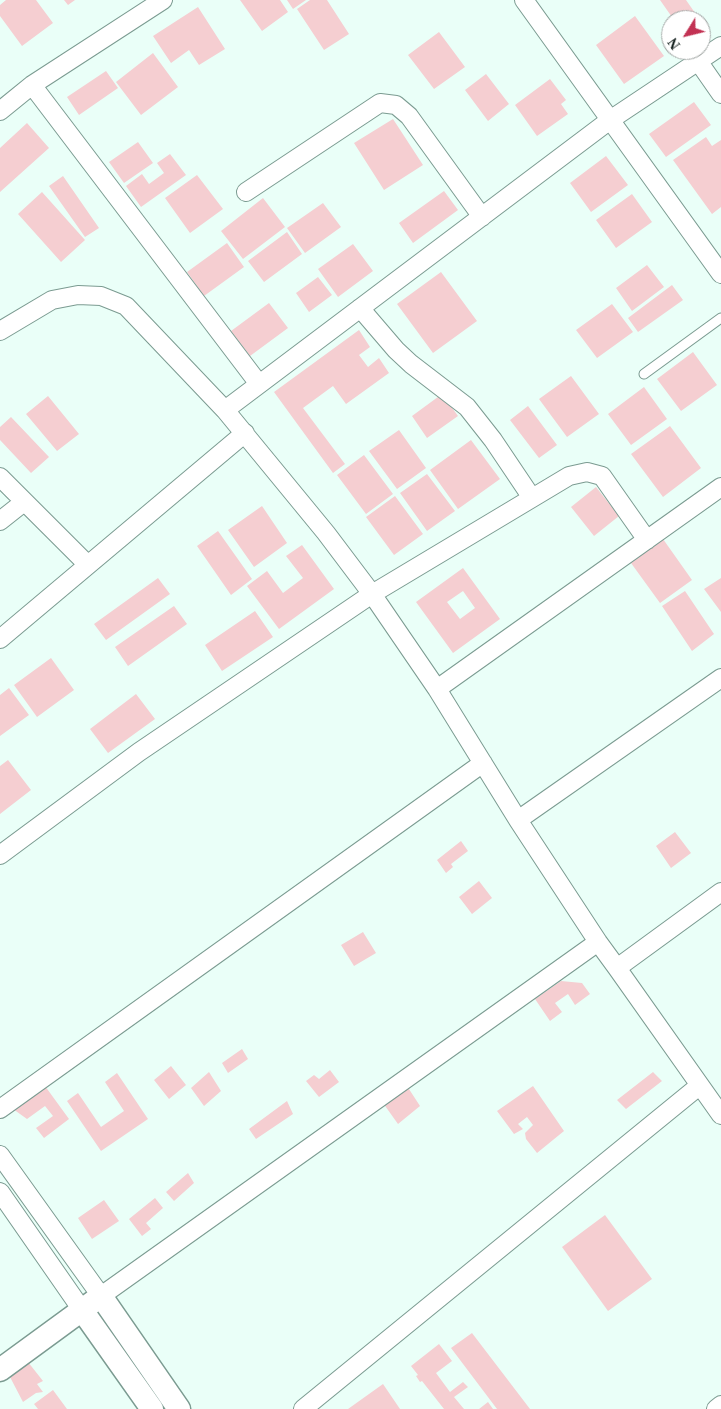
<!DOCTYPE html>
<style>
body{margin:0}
#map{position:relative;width:721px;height:1409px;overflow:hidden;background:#eafff8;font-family:"Times New Roman",serif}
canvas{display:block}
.north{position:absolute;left:661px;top:10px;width:50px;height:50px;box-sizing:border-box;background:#fff;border:1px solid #a0a5a3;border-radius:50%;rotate:234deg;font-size:14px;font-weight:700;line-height:20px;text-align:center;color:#111d1a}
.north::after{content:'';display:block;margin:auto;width:18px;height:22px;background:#c23253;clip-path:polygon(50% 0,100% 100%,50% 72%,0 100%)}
</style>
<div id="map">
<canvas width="721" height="1409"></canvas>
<div class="north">N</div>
</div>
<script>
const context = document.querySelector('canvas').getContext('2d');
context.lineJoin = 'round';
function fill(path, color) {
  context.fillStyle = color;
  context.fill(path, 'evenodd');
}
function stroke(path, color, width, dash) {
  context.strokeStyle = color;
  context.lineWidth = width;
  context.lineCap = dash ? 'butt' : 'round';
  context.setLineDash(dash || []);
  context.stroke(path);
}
fill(new Path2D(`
 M6 0H36L53 23 22 46 0 16V5Z
 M64 0H75L68 5Z
 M240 0H280L288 12 262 31Z
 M287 0H306L293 9Z
 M310 0H327L349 34 324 50 297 9Z
 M660 0H686L700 20H674Z
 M198 7 225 49 199 65 189 50 171 63 153 36Z
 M635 16 664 56 624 84 596 45Z
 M701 21 707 29 701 33Z
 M439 32 465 67 434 89 408 55Z
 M153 53 178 87 141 115 116 82Z
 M106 71 118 88 79 115 67 97Z
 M486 74 509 104 488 121 465 90Z
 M550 79 566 100 561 104 568 114 537 136 515 105Z
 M694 102 711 125 666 157 649 134Z
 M393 119 423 165 384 190 354 143Z
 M27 123 49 148 0 192V148Z
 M706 137 712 146 721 140V207L712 214 673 160Z
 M138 142 153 163 124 183 109 162Z
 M170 154 186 175 141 207 126 186 142 174 149 184 164 173 157 163Z
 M606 156 628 185 591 212 570 183Z
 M197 175 223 209 190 233 165 198Z
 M63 176 99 228 85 237 49 186Z
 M444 191 458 210 413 243 399 223Z
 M42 192 85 240 61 262 18 214Z
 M632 194 652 222 616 248 596 220Z
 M263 198 285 227 243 259 221 231Z
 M323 203 341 227 305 253 287 228Z
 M287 232 302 254 264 282 248 261Z
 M227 243 244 267 204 296 187 272Z
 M353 244 373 271 338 297 318 269Z
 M647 265 664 287 632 311 616 288Z
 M441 272 477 321 433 353 397 304Z
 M318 277 332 295 309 312 296 293Z
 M672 285 683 300 638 332 628 318Z
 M269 303 288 328 250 356 231 331Z
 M612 304 633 332 597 358 576 330Z
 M359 330 370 347 359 355 368 367 379 358 389 373 346 404 333 386 303 408 345 464 333 473 274 392Z
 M693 352 717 385 681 411 657 379Z
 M571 376 599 414 567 437 539 399Z
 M644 387 667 419 631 445 608 414Z
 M442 394 458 416 427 438 412 416Z
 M48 396 79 434 57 451 26 414Z
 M528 406 557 445 539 458 510 420Z
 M11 417 49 457 31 473 0 440V427Z
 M670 426 701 468 663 497 631 454Z
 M399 430 426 468 397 489 369 451Z
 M471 440 500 479 458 509 430 470Z
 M364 455 393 494 366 514 337 475Z
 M427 474 455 511 427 531 400 493Z
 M596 487 619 516 594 536 571 507Z
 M395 496 423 534 394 555 366 517Z
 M262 506 287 543 254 567 228 530Z
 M218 531 252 579 231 595 197 546Z
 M663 539 692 580 660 603 631 563Z
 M302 545 334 589 279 629 247 586 267 571 283 593 303 578 286 556Z
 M463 568 500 619 453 653 416 602ZM463 591 475 608 460 619 447 602Z
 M158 578 170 594 106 640 94 624Z
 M721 578V612L704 589Z
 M685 591 714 634 692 651 662 606Z
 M174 606 187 624 128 666 115 647Z
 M255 611 273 637 222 671 205 645Z
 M51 658 74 690 37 717 14 685Z
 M9 688 29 715 0 736V695Z
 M136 694 155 719 108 753 90 729Z
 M8 760 31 790 0 814V766Z
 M675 832 691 853 671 868 656 846Z
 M461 841 468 851 451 864 453 867 446 873 437 860Z
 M479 881 492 898 472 914 459 897Z
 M363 932 376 953 354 966 341 945Z
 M561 981 582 983 590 994 575 1005 568 994 555 1003 562 1012 550 1021 535 999Z
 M242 1049 248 1059 228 1073 222 1063Z
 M171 1066 186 1085 169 1099 154 1080Z
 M330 1070 339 1082 319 1097 306 1081 314 1075 319 1079Z
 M209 1072 221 1091 204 1106 191 1088Z
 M653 1072 662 1081 626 1109 617 1100Z
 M117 1073 148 1119 101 1151 67 1101 78 1093 101 1127 124 1111 105 1082Z
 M45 1086 69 1119 44 1138 36 1128 53 1116 45 1106 27 1119 13 1109Z
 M407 1086 420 1106 398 1124 383 1103Z
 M533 1086 564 1131 537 1153 526 1139 525 1133 533 1125 527 1117 518 1124 523 1129 514 1134 497 1111Z
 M287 1101 293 1114 256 1139 249 1129Z
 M188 1173 194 1183 174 1201 166 1192Z
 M155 1198 163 1208 146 1223 151 1229 142 1236 129 1219Z
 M104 1200 119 1221 92 1239 78 1218Z
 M605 1215 652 1279 608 1311 562 1247Z
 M472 1333 530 1409H497L451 1348Z
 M439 1344 452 1361 436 1373 450 1392 463 1382 468 1387 454 1397 464 1409H444L422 1381 420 1382 416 1376 418 1375 411 1366Z
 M28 1362 43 1381 37 1384 43 1392 36 1393 23 1402 10 1377Z
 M383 1384 400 1409H348Z
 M53 1390 67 1409H38L34 1404Z
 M488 1402 493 1409H479Z`), '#f5ced1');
const service = new Path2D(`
 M644 374 721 318`);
const minor = new Path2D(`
 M524 0 721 274
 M698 61 721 94
 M32 85 259 384
 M0 111 32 85 163 0
 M246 192 380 103 396 105 409 116 482 217
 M360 308 396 350 411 364 467 407 493 440 532 498
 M0 331 52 300 78 295 101 296 126 306 225 410 326 533 372 594 437 689 518 820 598 942 617 968 721 1115
 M225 410 610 120 721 46
 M0 477 88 565
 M0 521 24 502
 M0 639 245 433
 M437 689 721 487
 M518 820 721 678
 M0 855 139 752 372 594 569 476 587 472 602 476 647 540
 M617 968 721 892
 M0 1109 483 763
 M0 1155 101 1296 598 942
 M0 1192 82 1310
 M303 1409 699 1086
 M716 1409 721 1405`);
const tertiary = new Path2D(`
 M82 1310 152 1409
 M0 1370 101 1296 179 1409`);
stroke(service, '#7b9b91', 11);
stroke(minor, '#7b9b91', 20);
stroke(tertiary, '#7b9b91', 25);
stroke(service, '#fff', 9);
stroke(minor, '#fff', 18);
stroke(tertiary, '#fff', 22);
</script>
